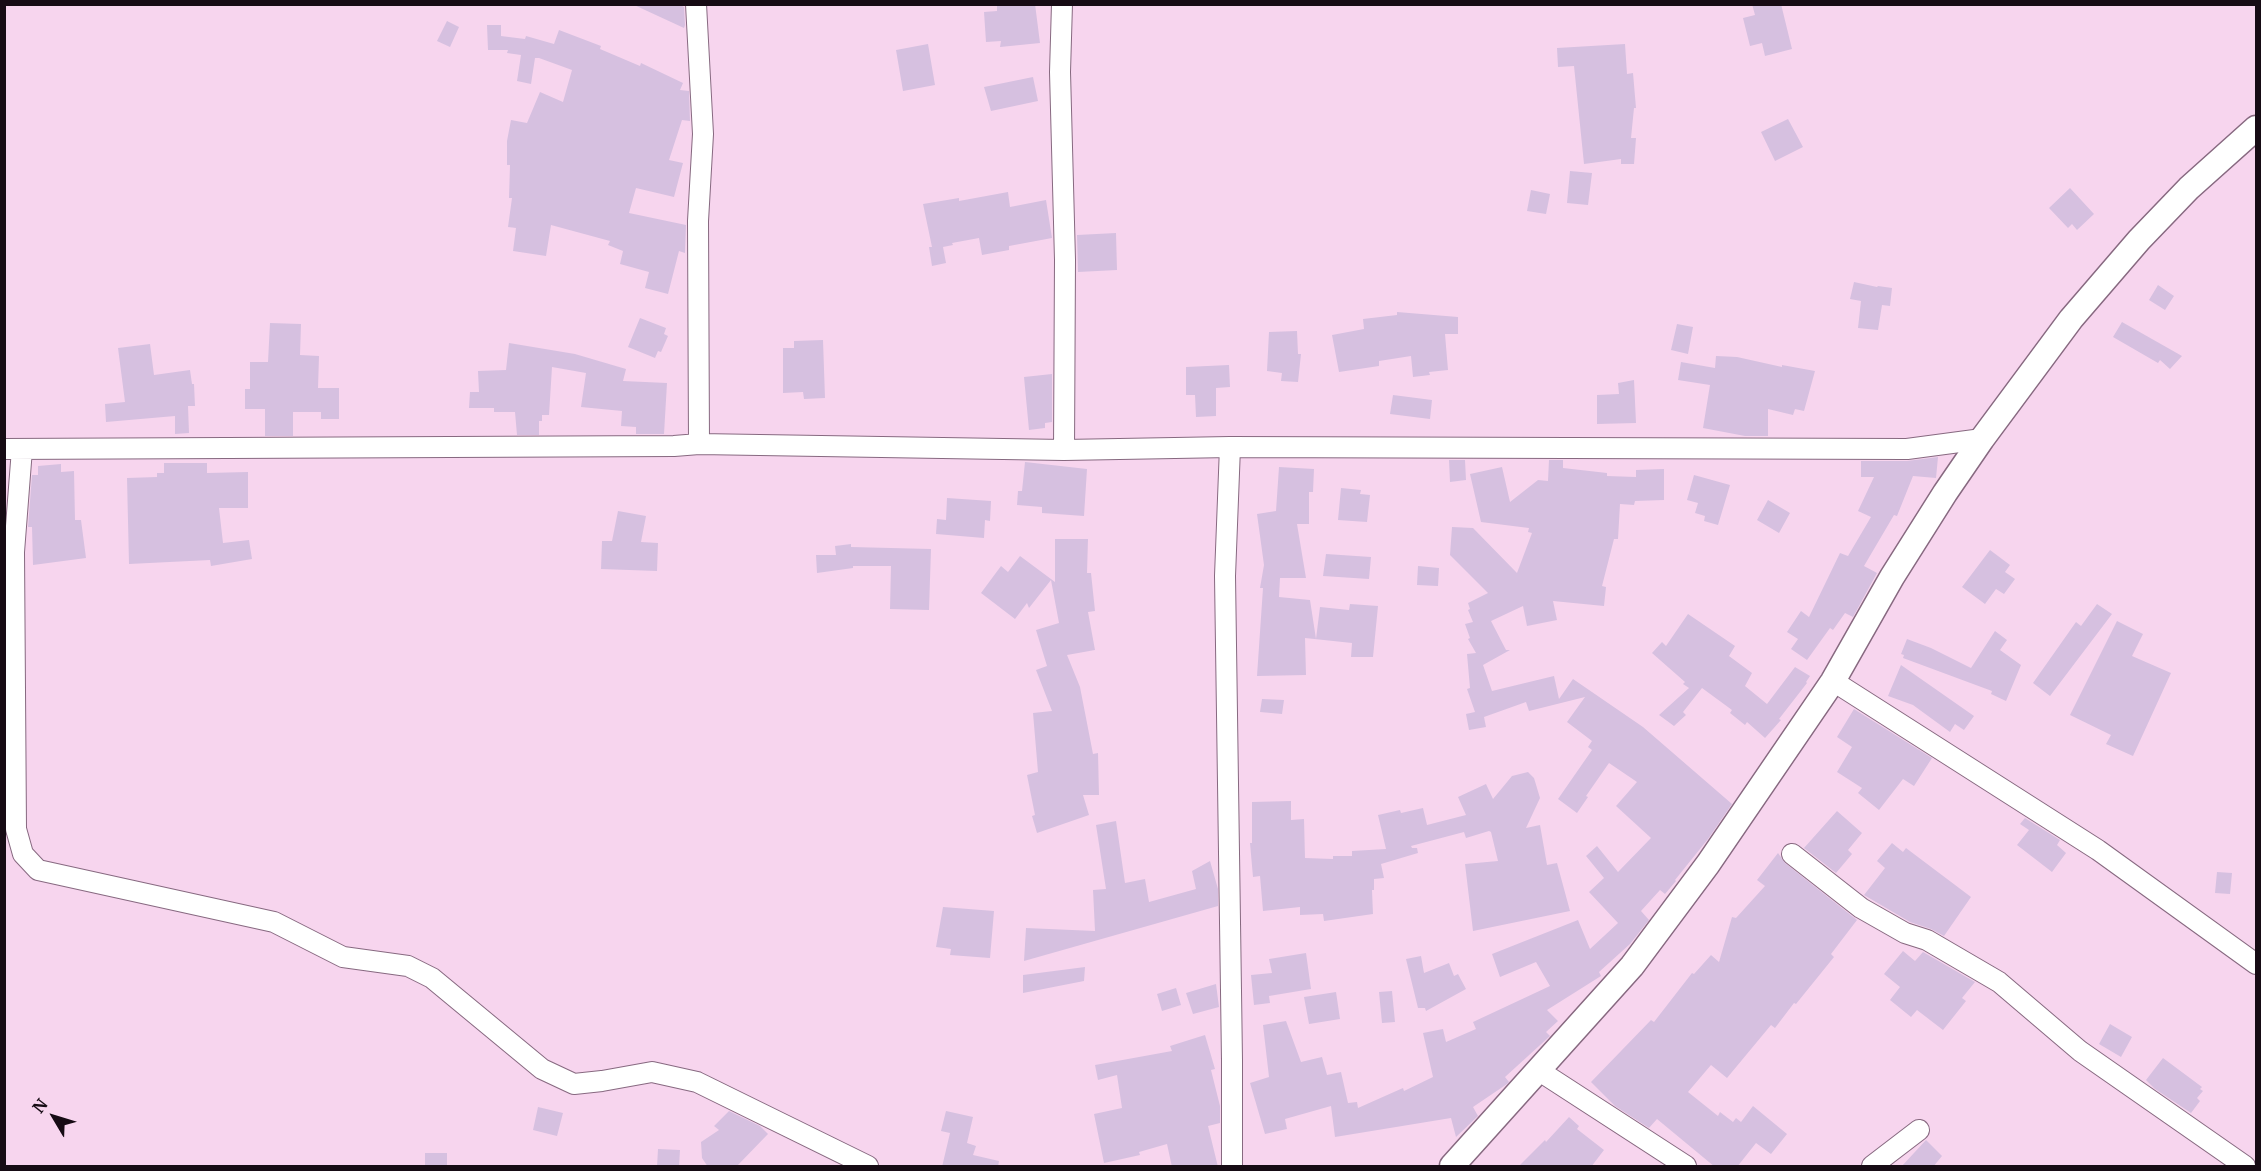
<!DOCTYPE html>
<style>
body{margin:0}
#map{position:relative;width:2261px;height:1171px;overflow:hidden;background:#f7d5ee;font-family:Merriweather,serif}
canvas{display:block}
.frame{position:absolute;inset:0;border:6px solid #160b14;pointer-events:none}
.north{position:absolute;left:24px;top:1087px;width:60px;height:60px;-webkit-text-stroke:4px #f7d5ee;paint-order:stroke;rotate:308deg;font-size:16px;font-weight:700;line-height:24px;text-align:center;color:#160b14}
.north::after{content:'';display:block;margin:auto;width:21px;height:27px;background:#160b14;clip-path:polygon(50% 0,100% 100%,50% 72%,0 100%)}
</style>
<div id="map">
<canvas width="2261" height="1171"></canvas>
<div class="frame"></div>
<div class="north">N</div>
</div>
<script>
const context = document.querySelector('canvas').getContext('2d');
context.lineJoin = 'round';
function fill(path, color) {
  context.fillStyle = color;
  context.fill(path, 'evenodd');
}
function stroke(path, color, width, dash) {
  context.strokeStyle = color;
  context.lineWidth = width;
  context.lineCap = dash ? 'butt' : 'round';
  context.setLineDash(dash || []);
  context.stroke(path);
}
fill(new Path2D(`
 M632 4H679L684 7 685 25 684 28Z
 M1012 4H1035L1040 43 1000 47 1001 41 986 42 984 12 997 11V6Z
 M1752 4H1781L1792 49 1765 56 1762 43 1750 46 1743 18 1755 15Z
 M447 21 459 27 450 47 437 41Z
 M487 25H501V36L525 39 526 36 554 44 559 30 601 46 600 49 640 66 641 63 683 83 680 90 689 91 690 121 682 120 669 160 683 163 674 197 636 188 629 213 686 225 685 253 679 251 668 294 645 288 649 272 620 264 623 251 608 245 610 241 551 225 546 256 513 251 516 228 508 227 512 198H509L510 165H507V141L511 120 527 123 540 92 563 102 572 70 539 58H535L531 84 517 81 521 55 507 53 508 50H488Z
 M928 44 935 85 903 91 896 50Z
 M1625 44 1627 74 1633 73 1636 108H1634L1631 138H1636L1634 164H1621V159L1584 164 1574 66 1558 67 1557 48Z
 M1033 77 1038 101 991 111 984 87Z
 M1788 119 1803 147 1775 161 1761 132Z
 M1570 171 1592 173 1588 205 1567 203Z
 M2070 188 2094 214 2077 230 2072 224 2068 228 2049 208Z
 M1531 190 1550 194 1546 214 1527 211Z
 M1008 192 1010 207 1046 200 1052 238 1009 246V250L982 255 979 238 952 243 953 245 943 247 946 263 932 266 929 247H932L923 204 959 198V201Z
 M1116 233 1117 270 1078 272 1077 235Z
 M1854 282 1877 287 1878 286 1892 288 1890 306 1882 305 1878 330 1858 328 1861 301 1850 299Z
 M2158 285 2174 296 2165 310 2149 300Z
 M1397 312 1458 317V334H1445L1448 370 1429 372 1430 375 1413 377 1411 356 1379 361V366L1339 372 1332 335 1364 329 1363 319 1397 315Z
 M640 318 666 328 664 334 668 336 661 352 658 351 655 358 628 347Z
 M2122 322 2182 356 2170 369 2160 360 2158 363 2113 337Z
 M270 323 301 324 300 355 319 356 318 388H339V419H321V412H293V436H265V409H245V389H250V362H268Z
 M1677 324 1693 327 1688 354 1671 350Z
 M1297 331 1298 354H1301L1298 382 1281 381 1282 373 1267 371 1269 332Z
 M823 340 825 398 804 399 803 392 783 393V348H794V341Z
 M509 343 575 354 626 369 623 381 667 383 664 434H636V427L621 426 622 411 581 407 586 373 552 367 549 415H542V421H539V435H517L515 412H494V408H469L470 392H479L478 371 506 370Z
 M150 344 154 375 190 370 192 384H194L195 406H188L189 433 175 434V416L106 422 105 404 125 402 118 348Z
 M1716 356 1737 357 1782 367V365L1815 371 1804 411 1795 409 1793 415 1768 409V436H1745L1703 428 1710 385 1678 380 1681 362 1715 368Z
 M1229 365 1230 387 1216 388V416L1196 417 1195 395H1186V367Z
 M1052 374V422L1045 423V428L1029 430 1024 377Z
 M1634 380 1636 423 1597 424V395L1619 394 1618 383Z
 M1393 395 1432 400 1430 419 1390 414Z
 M1938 457 1936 478 1913 476 1897 516 1894 515 1864 566 1877 573 1853 617 1845 613 1833 630 1830 628 1807 660 1791 649 1798 639 1787 632 1801 611 1809 617 1840 553 1848 556 1871 517 1858 511 1874 477H1861V461H1907Z
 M1449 460H1465L1466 480 1450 482Z
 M1549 460H1563V468L1607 473V476L1636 477V470L1664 469V500L1635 501 1634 505 1620 504 1618 539H1614L1602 586 1606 587 1604 606 1553 601 1557 620 1527 626 1523 606 1491 621 1506 650H1510L1483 665 1492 691 1554 676 1559 699 1573 679 1643 727 1732 804 1708 839 1675 880 1676 881 1665 894 1660 890 1641 911 1649 920 1630 944 1599 972 1601 976 1547 1010 1558 1021 1546 1032 1550 1036 1505 1077 1509 1082 1507 1084 1473 1107 1478 1116 1456 1137 1451 1118 1335 1137 1331 1106 1285 1119 1287 1129 1265 1134 1250 1083 1269 1077 1263 1025 1286 1021 1301 1062 1322 1057 1327 1075 1341 1072 1348 1103 1357 1102 1358 1108 1403 1088 1404 1091 1433 1077 1423 1033 1443 1029 1446 1042 1476 1029 1473 1022 1550 986 1536 962 1500 977 1492 954 1578 920 1590 949 1618 923 1589 892 1604 878 1586 856 1597 846 1618 872 1651 838 1616 806 1637 782 1609 763 1586 796 1588 797 1577 813 1558 799 1592 750 1588 747 1592 741 1567 722 1585 697 1529 711 1526 702 1484 717 1486 727 1469 730 1466 714 1475 712 1467 689 1470 688 1467 654 1476 653 1468 639 1470 638 1465 624 1473 622 1468 610 1470 609 1468 603 1488 593 1450 555 1452 527 1473 528 1517 573 1532 533 1528 532 1529 528 1481 522 1470 474 1502 467 1510 502 1538 480 1548 481Z
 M1025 462 1087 469 1084 516 1042 513V507L1017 505 1018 491H1022Z
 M164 463H207V473L248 472V508H219L223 543 249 540 252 559 211 566 210 560 129 564 127 478 157 477V473H164Z
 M61 464V472L74 471 75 520H81L86 558 33 565 32 527H28L32 475H38V466Z
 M1279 467 1314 469 1313 492H1309V524H1297L1306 578H1280L1279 597 1310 600 1316 639 1320 607 1349 610 1350 604 1378 606 1373 657H1351L1352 643 1305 638 1306 675 1257 676 1263 588H1260L1264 565 1257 514 1276 511Z
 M1694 475 1730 485 1718 525 1704 521 1705 516 1695 513 1698 503 1687 500Z
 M1341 488 1361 490 1360 494 1370 495 1367 522 1338 520Z
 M947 498 991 501 990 521 985 520 984 538 936 534 937 519 946 520Z
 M1768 500 1790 513 1779 533 1757 520Z
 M618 511 646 516 641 542 658 543 657 571 601 569 602 541H612Z
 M1055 539H1088L1087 573H1091L1095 611 1088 612 1095 650 1067 655 1080 687 1093 754 1098 753 1099 795H1083L1089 815 1037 833 1032 816 1035 815 1027 775 1038 772 1033 713 1052 711 1036 670 1047 666 1036 630 1059 623 1051 580 1029 608 1027 603 1015 619 981 593 1001 566 1008 572 1020 556 1055 582Z
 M851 544V547L931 549 929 610 890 609 891 566H853V568L817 573 816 555H836L835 546Z
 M1990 550 2010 565 2005 572 2015 579 2004 594 1996 589 1985 604 1962 587Z
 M1326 554 1371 557 1369 579 1323 576Z
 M1418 566 1439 568 1438 586 1417 585Z
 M2097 604 2112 614 2050 696 2033 683 2076 622 2081 626Z
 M1688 614 1735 646 1729 656 1752 673 1745 686 1767 704 1795 667 1810 676 1806 682 1807 683 1779 719 1781 720 1765 738 1747 722 1745 725 1730 713 1732 710 1702 688 1683 712 1686 715 1674 726 1659 715 1689 688 1683 684 1685 682 1652 653 1662 642 1666 646Z
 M2117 621 2143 634 2132 656 2171 673 2133 756 2106 744 2111 735 2070 715Z
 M1995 631 2007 640 2000 650 2021 665 2006 701 1991 694 1992 691 1903 658 1904 655 1901 654 1907 639 1931 648 1971 668Z
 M1901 665 1974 716 1964 730 1955 724 1950 732 1913 705 1888 696Z
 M1262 699 1284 700 1282 714 1260 712Z
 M1854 709 1932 758 1914 786 1903 779 1879 810 1858 793 1862 788 1837 772 1852 747 1837 737Z
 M1528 772 1534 778 1540 798 1526 828 1540 825 1547 865 1557 863 1570 911 1473 931 1465 864 1498 861 1491 832 1489 831 1466 838 1464 832 1411 846 1412 848H1417L1418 853 1381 864 1384 878 1374 879V890H1372L1373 914 1324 921 1323 914 1300 915V907L1263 911 1260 876 1253 877 1250 843H1252V802L1291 801V820L1304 819 1305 858 1333 859V856H1352V851L1386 849 1378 815 1400 810 1401 813 1423 808 1427 825 1466 815 1458 797 1486 784 1493 799 1512 776Z
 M1837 811 1862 833 1848 850 1852 854 1836 873 1804 848Z
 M2025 818 2060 840 2057 845 2066 853 2052 872 2017 845 2029 830 2020 824Z
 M1116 821 1125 883 1145 879 1149 902 1196 889 1192 871 1210 861 1218 889V906L1024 961 1026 928 1095 931 1093 890 1106 889 1096 825Z
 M1892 843 1903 852 1906 848 1971 897 1944 936 1931 929 1910 922 1864 895 1885 868 1877 861Z
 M1778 853 1785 863 1857 920 1831 954 1834 957 1796 1004 1794 1003 1775 1028 1771 1025 1727 1078 1711 1065 1688 1092 1718 1116 1720 1112 1733 1122 1736 1118 1741 1122 1753 1106 1787 1134 1771 1154 1756 1143 1737 1167H1715L1657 1119 1649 1128 1615 1106 1591 1082 1651 1020 1654 1022 1692 973 1694 974 1711 955 1719 962 1732 917 1736 918 1765 886 1757 880Z
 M2217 872 2232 873 2230 894 2215 893Z
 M943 907 994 911 990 958 950 955 951 949 936 947Z
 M1903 951 1915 961 1923 952 1975 982 1962 998 1966 1001 1943 1030 1917 1010 1911 1017 1890 1000 1900 987 1884 974Z
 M1306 953 1311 989 1269 996 1270 1003 1254 1005 1251 975 1272 973 1269 959Z
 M1421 956 1424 973 1449 963 1454 976 1458 974 1466 989 1426 1011 1425 1008H1418L1406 959Z
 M1085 967 1084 981 1023 993V975Z
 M1216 984 1219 1007 1193 1014 1186 993Z
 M1176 988 1181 1005 1162 1011 1157 994Z
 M1392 991 1395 1022 1382 1023 1379 992Z
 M1336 992 1340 1019 1309 1024 1304 997Z
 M2110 1024 2132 1037 2121 1057 2099 1044Z
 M1205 1035 1215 1069 1211 1070 1220 1106V1123L1208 1126 1218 1167H1172L1167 1144 1139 1152 1140 1155 1104 1163 1094 1114 1122 1108 1117 1075 1098 1080 1095 1065 1172 1051 1170 1046Z
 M2163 1058 2202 1087 2200 1089 2203 1091 2197 1098 2200 1101 2191 1113 2155 1089 2146 1080Z
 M538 1107 563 1113 557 1136 533 1130Z
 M729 1111 760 1126 768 1134 736 1167H708L702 1158 701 1142 719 1130 714 1126Z
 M946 1111 973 1117 967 1143 976 1146 973 1155 999 1161 998 1167H942L950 1133 941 1131Z
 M1569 1117 1579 1126 1577 1129 1604 1150 1591 1167H1518L1545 1140 1546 1142Z
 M1926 1140 1942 1156 1933 1167H1901Z
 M658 1149 680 1150 679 1167H657Z
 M425 1153H447V1167H425Z`), '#d6c0e0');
const minor = new Path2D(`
 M696 4 703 134 698 221 699 444
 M1062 4 1060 72 1065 260 1064 450
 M1230 447 1225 576 1232 1060V1166
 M4 449 674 446 699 444 1064 450 1230 447 1907 449 1982 439
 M22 449 14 552 16 829 23 854 38 870 274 922 343 957 408 966 432 978 542 1069 574 1084 602 1081 652 1072 697 1082 868 1166
 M1833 681 2098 850 2256 964
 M1792 854 1861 908 1905 933 1927 940 1999 982 2080 1051 2245 1166
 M1538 1070 1686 1166
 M1872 1166 1919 1130`);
const major = new Path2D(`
 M1452 1166 1632 966 1708 864 1833 681 1892 577 1945 493 1982 439 2071 319 2139 240 2189 188 2256 128`);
stroke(minor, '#876980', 22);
stroke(major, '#876980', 27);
stroke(minor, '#fff', 20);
stroke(major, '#fff', 24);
</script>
